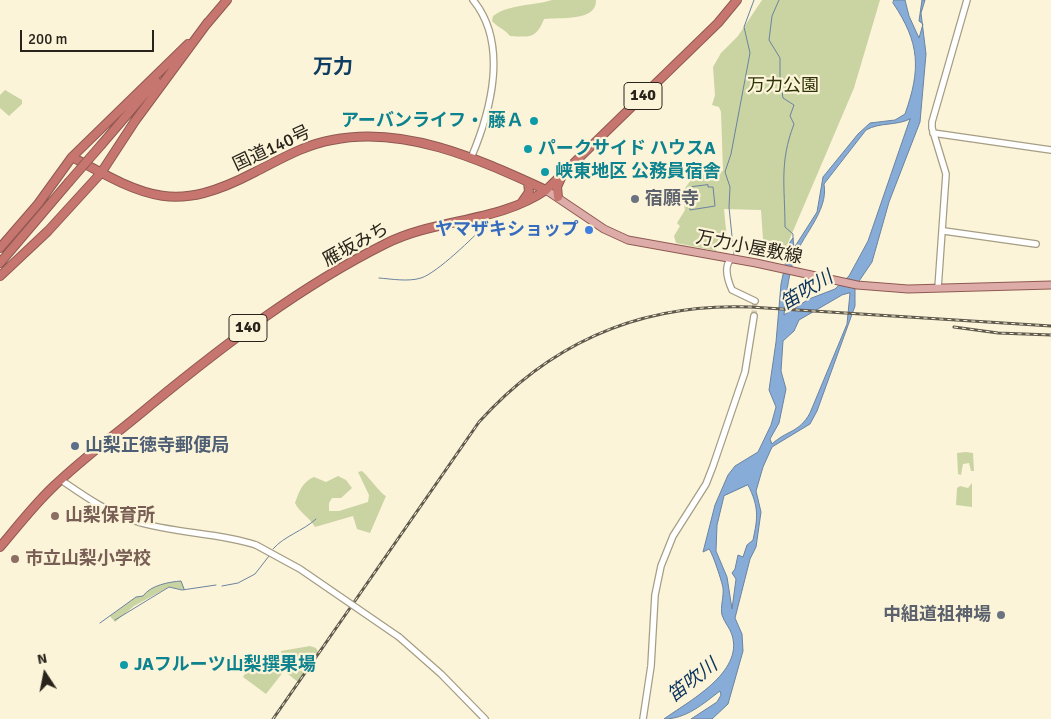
<!DOCTYPE html>
<meta charset="utf-8">
<style>
body{margin:0}
#map{position:relative;width:1051px;height:719px;overflow:hidden;background:#fcf4d9;font-family:Signika,sans-serif}
canvas{display:block}
.north{position:absolute;left:20px;top:649px;width:50px;height:50px;-webkit-text-stroke:4px #fcf4d9;paint-order:stroke;rotate:349deg;font-size:14px;font-weight:700;line-height:20px;text-align:center;color:#28241b}
.north::after{content:'';display:block;margin:auto;width:18px;height:22px;background:#28241b;clip-path:polygon(50% 0,100% 100%,50% 72%,0 100%)}
.scale{position:absolute;left:20px;top:30px;width:134px;height:22px;box-sizing:border-box;border:2px solid #28241b;border-top:0;padding-left:6px;font-size:15px;line-height:18px;white-space:nowrap;color:#28241b;-webkit-text-stroke:4px #fcf4d9;paint-order:stroke}
</style>
<div id="map">
<canvas width="1051" height="719"></canvas>
<div class="north">N</div>
<div class="scale">200 m</div>
</div>
<script>
const context = document.querySelector('canvas').getContext('2d');
context.lineJoin = 'round';
function fill(path, color) {
  context.fillStyle = color;
  context.fill(path, 'evenodd');
}
function stroke(path, color, width, dash) {
  context.strokeStyle = color;
  context.lineWidth = width;
  context.lineCap = dash ? 'butt' : 'round';
  context.setLineDash(dash || []);
  context.stroke(path);
}
function drawText(font, color, halo, rows, align = 'center') {
  context.font = font + ' Signika,"Noto Sans JP",sans-serif';
  context.lineWidth = 4.5;
  context.setLineDash([]);
  context.textBaseline = 'middle';
  context.strokeStyle = halo;
  context.fillStyle = color;
  for (const [text, x, y, turn = 0] of rows) {
    context.save();
    context.translate(x, y);
    context.rotate((+turn || 0) * Math.PI / 180);
    context.textAlign = isNaN(turn) ? turn : align;
    if (halo) context.strokeText(text, 0, 0);
    context.fillText(text, 0, 0);
    context.restore();
  }
}
fill(new Path2D(`
 M552 0H596C597 22 559 17 544 19 536 39 530 37 510 36 505 29 498 28 492 21L493 16C509 4 533 6 552 0Z
 M762 0H880L854 88 782 257 764 254 761 210 724 209 727 240H718L716 251 676 243 674 236 680 226 677 223 685 210 682 192 694 176 703 175 710 171H723L721 112 719 107 712 105 715 95 713 67 721 53 738 36Z
 M5 90 22 100V104L9 116 0 108V95Z
 M966 452 973 453 974 471H971L969 463 963 464 961 475 958 474 957 453Z
 M362 471C369 477 381 494 386 496L370 533 357 529 353 516 315 527C310 518 299 512 295 503 299 492 302 482 314 477L326 482 338 476 346 480 352 488 341 498H332L329 503V511H339L368 502 369 495 358 472Z
 M972 483V507L956 505 957 488 960 486 968 488Z
 M181 581 185 590 169 587 134 606 115 622 110 616 136 597 143 596C151 585 169 582 181 581Z
 M310 646 316 648 318 652 298 682 284 671 266 694 243 677 249 668 283 662 281 651Z`), '#cad3a2');
const water = new Path2D(`
 M894 0H905L909 16 919 38 923 24 919 21 922 0H925L921 13 926 54 920 122 889 202 872 262 855 287V306L817 411 810 424 772 447 763 467 756 491 761 512 756 547 750 559 735 618 742 634 743 651 728 704 712 719H691L717 702 721 695 720 691C703 704 686 719 664 719 687 702 744 673 732 635 730 628 724 622 722 615 720 607 724 597 723 588 722 582 713 554 709 549L703 552 715 505 728 475 735 466 758 452 771 425 776 407 769 390 776 342 781 284 790 242 793 238 794 248 817 212 823 177 858 134 870 123 895 120 905 114C921 69 920 43 893 3ZM910 119 868 241 849 276 835 289 809 299 784 315C786 298 788 278 793 262 800 237 829 212 824 184L866 130C880 122 896 126 910 119ZM850 293 847 324 810 413C799 433 787 430 772 444L770 439 779 423 786 389 781 371 783 341 794 331 799 320 842 295ZM748 485C759 507 758 517 753 540L747 545 743 557 738 555 735 569 732 573 736 579 732 609 727 577 716 551 717 525 724 496Z`);
fill(water, '#87acd8');
stroke(water, '#6a839f', 1);
stroke(new Path2D(`
 M779 0 772 16 769 40 780 58V77L783 98 794 105 790 116 794 124C779 163 785 187 785 227L793 234V239
 M708 185V187H713L715 206 690 210 688 190H693L692 187Z
 M734 256 729 207 730 187 725 172 731 154 750 53 744 27 754 0
 M379 278C392 279 408 282 421 278 437 273 474 237 486 224
 M273 549C284 536 303 531 316 519
 M222 586 238 583 255 574 269 556
 M115 620 169 587 182 590 216 585
 M100 623 136 597 143 596C151 585 169 582 181 581L184 589`), '#6a839f', 1);
stroke(new Path2D(`
 M754 316 755 301`), '#d2cab3', 5.5, [5.5, 3]);
const minor = new Path2D(`
 M933 133 1051 150
 M471 158C491 111 509 44 473 0
 M944 231 1036 244
 M731 259C723 267 728 281 732 290L755 301
 M938 288 946 174 932 128V122L967 0
 M61 480C83 495 108 513 135 521 174 534 217 532 256 545
 M399 637 441 674 485 719
 M643 719 651 666 655 595 661 566 673 536 706 484 713 466 745 372 754 316`);
const major = new Path2D(`
 M546 190 604 229 628 240 756 263 857 285 908 289 1051 285`);
const highway = new Path2D(`
 M205 26 227 0
 M102 144 156 81
 M72 157C147 198 175 214 255 172 281 159 304 145 332 140 406 125 480 160 546 190
 M558 197 557 187 561 178
 M522 202 529 192 528 182
 M0 248 38 204 72 157 188 44
 M0 263 68 183
 M0 276 48 231 101 173 135 121 208 22
 M0 547C17 527 34 505 53 487 84 457 119 432 152 404 224 345 301 286 385 244 436 218 498 223 546 190L718 23 737 0`);
stroke(minor, '#a59d84', 8);
stroke(major, '#8f5952', 9);
stroke(highway, '#8f5952', 10);
stroke(minor, '#fff', 5.5);
stroke(major, '#ddaca9', 7);
stroke(highway, '#c7756f', 8);
const rail = new Path2D(`
 M954 327 998 333 1051 335
 M273 719 479 422C552 341 642 303 750 307L1051 326`);
stroke(rail, '#5f5a4d', 3);
stroke(rail, '#fcf4d9', 1, [4]);
const minorBridge = new Path2D(`
 M256 545 300 569 399 637`);
const highwayBridge = new Path2D(`
 M68 183 102 144`);
stroke(minorBridge, '#a59d84', 8, []);
stroke(highwayBridge, '#8f5952', 10, []);
stroke(minorBridge, '#fff', 5.5);
stroke(highwayBridge, '#c7756f', 8);
for (const [x, y, r, color] of [
 [534,121,5,"#0f9aa8"],
 [528,149,5,"#0f9aa8"],
 [545,172,5,"#0f9aa8"],
 [635,199,5,"#6b7280"],
 [589,230,5,"#3f7fe0"],
 [75,446,5,"#5c6f8a"],
 [55,516,5,"#8d6e63"],
 [15,559,5,"#8d6e63"],
 [1001,615,5,"#6b7280"],
 [124,665,5,"#0f9aa8"]
]) {
  const dot = new Path2D();
  dot.arc(x, y, r, 0, 2 * Math.PI);
  context.fillStyle = color;
  context.fill(dot);
  stroke(dot, '#fcf4d9', 2);
}
for (const [x, y, w] of [
 [643,96,38],
 [248,328,38]
]) {
  const box = new Path2D();
  box.roundRect(x - w / 2, y - 13.5, w, 27, 4);
  context.fillStyle = '#fcf4d9';
  context.fill(box);
  stroke(box, '#28241b', 1);
}
drawText('bold 16px', '#28241b', null, [
 ["140",643,96],
 ["140",248,328]
]);
drawText('18px', '#2e3307', '#fcf4d9', [
 ["万力公園",783,86]
]);
drawText('bold 18px', '#0d838f', '#fcf4d9', [
 ["アーバンライフ・ 藤Ａ",524,121,"right"],
 ["パークサイド ハウスA",538,149],
 ["峡東地区 公務員宿舎",555,172],
 ["JAフルーツ山梨撰果場",134,665]
], 'left');
drawText('18px', '#28241b', '#fcf4d9', [
 ["国道140号",272,149,-25],
 ["雁坂みち",356,245,-29],
 ["万力小屋敷線",749,248,11]
]);
drawText('bold 18px', '#5b616d', '#fcf4d9', [
 ["宿願寺",645,199],
 ["中組道祖神場",991,615,"right"]
], 'left');
drawText('bold 18px', '#366cbe', '#fcf4d9', [
 ["ヤマザキショップ",579,230]
], 'right');
drawText('bold 18px', '#4e5e75', '#fcf4d9', [
 ["山梨正徳寺郵便局",85,446]
], 'left');
drawText('bold 18px', '#785e54', '#fcf4d9', [
 ["山梨保育所",65,516],
 ["市立山梨小学校",25,559]
], 'left');
drawText('italic 19px', '#0b335c', '#fcf4d9', [
 ["笛吹川",807,291,-31],
 ["笛吹川",693,681,-38]
]);
drawText('bold 20px', '#0d3d61', '#fcf4d9', [
 ["万力",333,68]
]);
</script>
